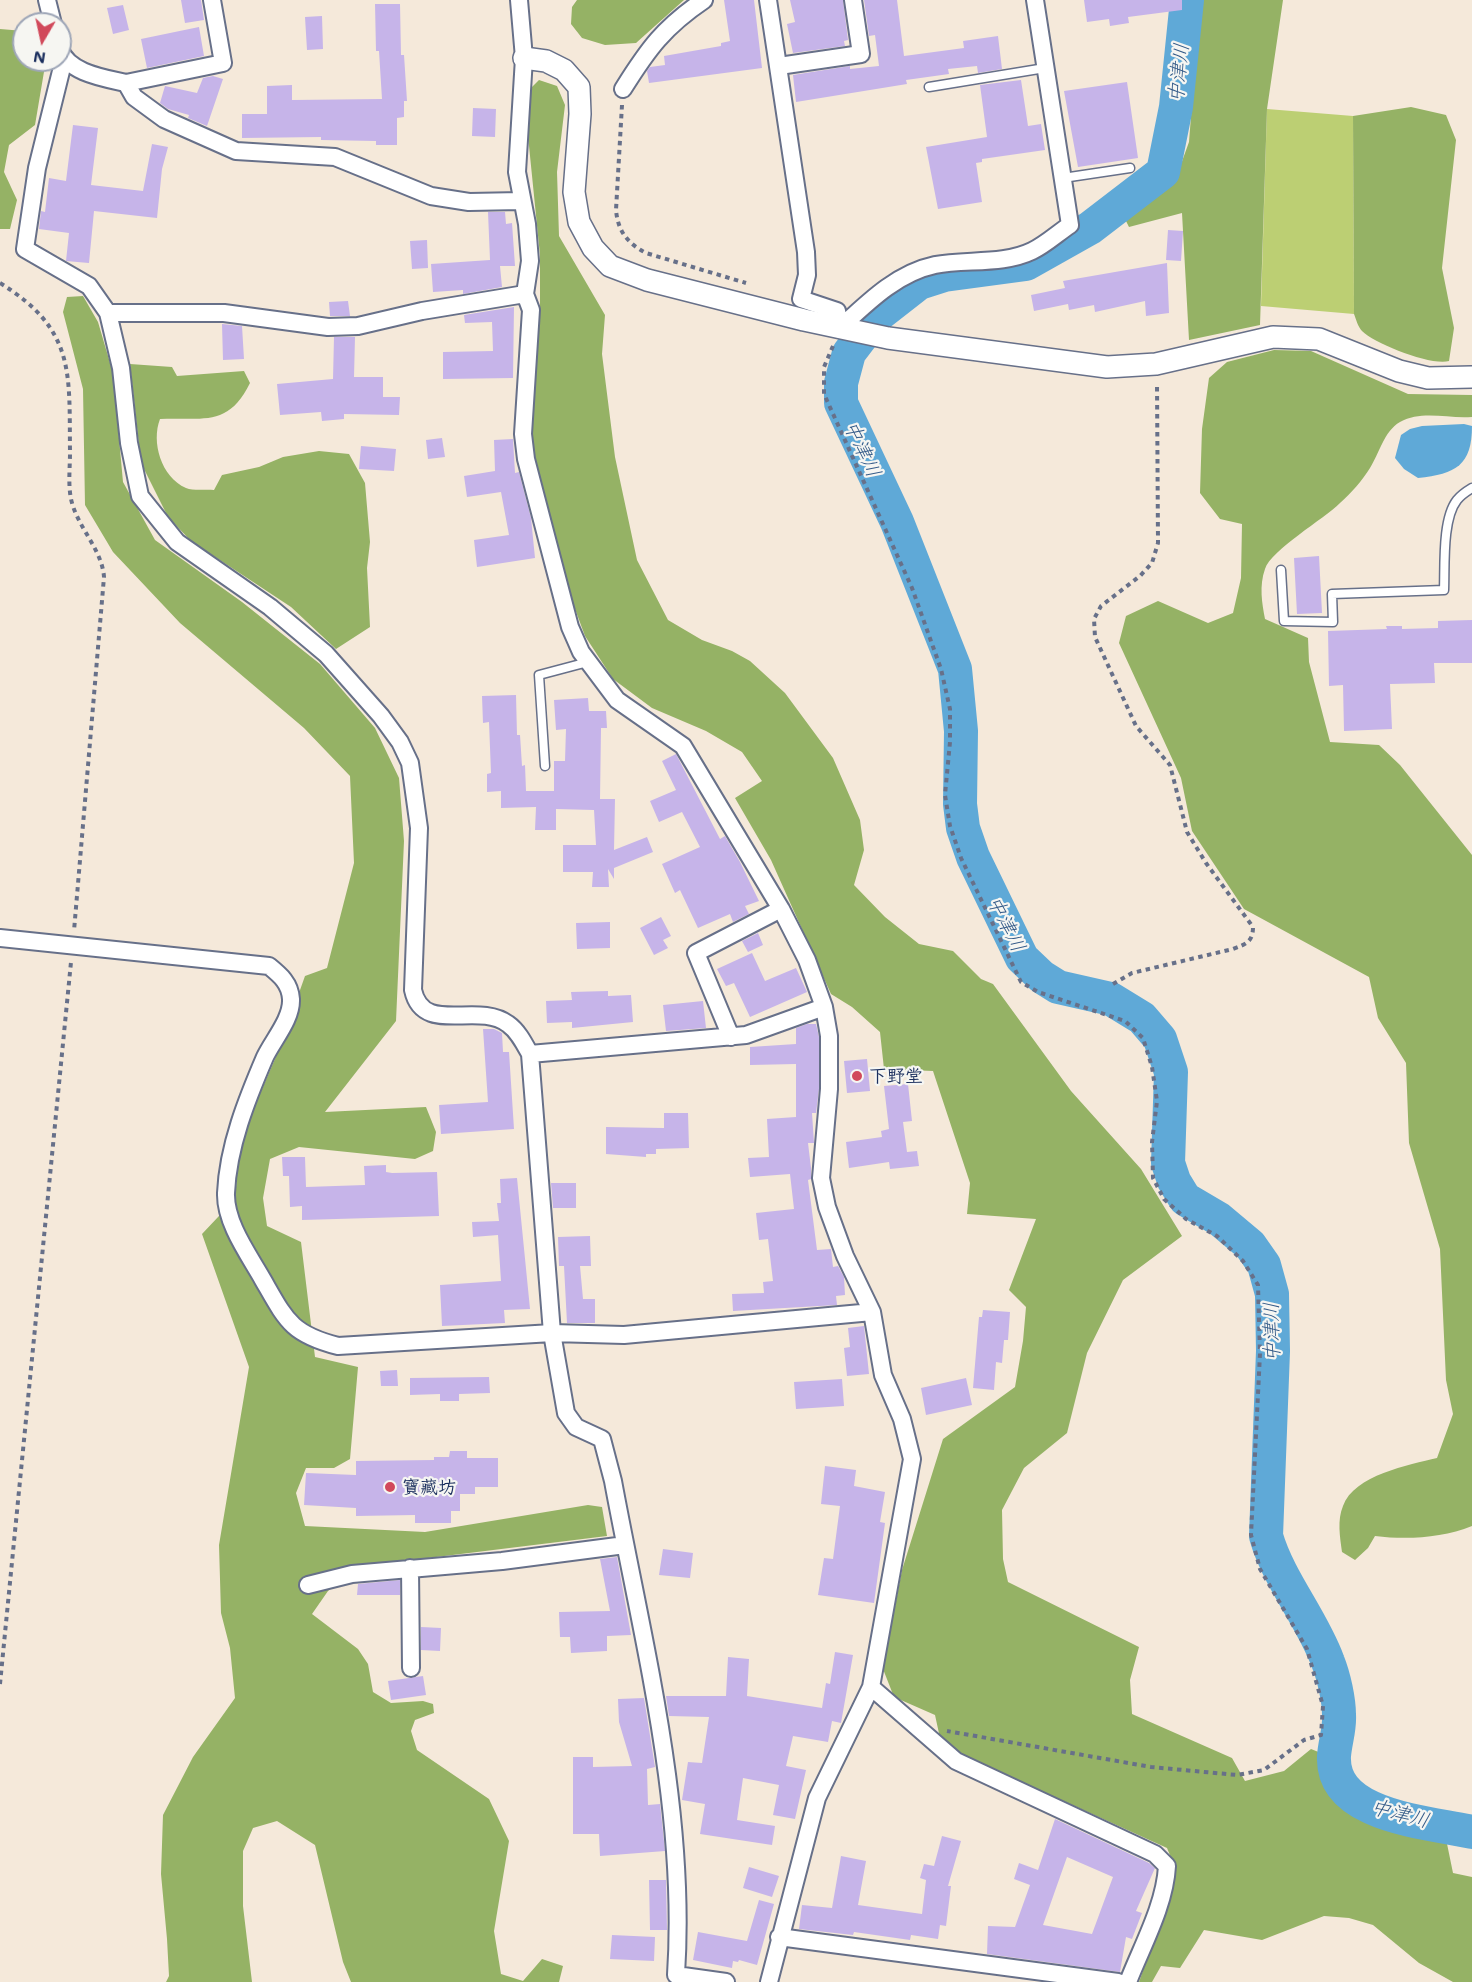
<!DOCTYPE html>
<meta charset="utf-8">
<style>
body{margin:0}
#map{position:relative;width:1472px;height:1982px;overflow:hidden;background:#f5e9da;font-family:Mali,sans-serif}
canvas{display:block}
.north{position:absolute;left:12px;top:12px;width:60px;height:60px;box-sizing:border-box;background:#f6f6f2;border:2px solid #9ea6b7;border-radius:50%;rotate:189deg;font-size:16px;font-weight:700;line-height:24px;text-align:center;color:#1b2f5e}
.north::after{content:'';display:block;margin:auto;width:21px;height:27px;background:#d1495b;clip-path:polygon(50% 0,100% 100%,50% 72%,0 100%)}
</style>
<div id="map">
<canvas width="1472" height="1982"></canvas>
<div class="north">N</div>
</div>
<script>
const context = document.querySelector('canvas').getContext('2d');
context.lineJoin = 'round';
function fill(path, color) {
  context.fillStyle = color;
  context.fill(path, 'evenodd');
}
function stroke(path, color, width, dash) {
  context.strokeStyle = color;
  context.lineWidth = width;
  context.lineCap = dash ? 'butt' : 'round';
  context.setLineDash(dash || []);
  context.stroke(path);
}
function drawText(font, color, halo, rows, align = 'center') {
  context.font = font + ' Mali,"Klee One",sans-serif';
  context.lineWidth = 4.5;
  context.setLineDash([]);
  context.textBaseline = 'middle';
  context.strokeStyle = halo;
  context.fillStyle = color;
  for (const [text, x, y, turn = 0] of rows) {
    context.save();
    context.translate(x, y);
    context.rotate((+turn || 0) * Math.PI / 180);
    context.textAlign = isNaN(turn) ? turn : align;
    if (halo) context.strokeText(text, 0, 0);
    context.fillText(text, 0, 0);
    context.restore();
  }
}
fill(new Path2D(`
 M1267 109 1353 116 1354 314 1261 306Z`), '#bccf73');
fill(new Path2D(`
 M577 0H684L636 43 605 45 582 38 571 24 572 7Z
 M1200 0H1283L1267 109 1260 325 1189 340 1182 213 1129 227 1123 215 1176 178 1189 142Z
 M0 29 24 31V60H46L35 125 9 145 4 172 17 200 10 229H0Z
 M539 80 557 86 565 105 557 172 559 236 605 315 602 354 615 457 637 560 668 620 702 640 732 651 750 661 785 693 833 758 860 820 864 850 854 885 885 917 919 944 953 951 981 979 993 984 1071 1091 1141 1169 1182 1236 1123 1280 1087 1353 1067 1433 1024 1468 1002 1510 1003 1559 1008 1582 1139 1647 1130 1680 1132 1714 1232 1758 1245 1781 1284 1771 1311 1749 1321 1753 1332 1782 1350 1808 1445 1834 1453 1873 1472 1877V1982H1453L1419 1963 1373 1925 1349 1918 1324 1916 1262 1940 1204 1930 1180 1968 1161 1966 1152 1982H1139L1169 1897 1174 1865 1167 1848 958 1753 940 1738 935 1715 894 1697 883 1669 902 1570 943 1439 1015 1387 1023 1341 1026 1307 1009 1290 1036 1219 967 1214 970 1183 933 1071 884 1069 880 1032 852 1007 831 994 771 860 735 798 762 781 742 752 706 731 652 708 613 679 585 636 571 598 548 523 533 447V395L540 314V255L528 136 531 88Z
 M1411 107 1446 115 1456 140 1442 268 1454 328 1449 361C1431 366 1375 344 1362 331 1358 327 1356 319 1354 314L1353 116Z
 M83 296 98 322 113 373 123 482 155 540 242 602 320 664 375 728 399 778 404 841 396 1021 325 1112 426 1107 436 1132 433 1151 415 1159 299 1147 270 1159 263 1198 267 1226 301 1242 315 1357 358 1367 350 1459 334 1468H306L296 1493 305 1526 425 1532 588 1505 602 1507 607 1536 355 1567 328 1591 312 1614 358 1649 368 1664 373 1692 391 1703 423 1701 433 1704 434 1713 415 1720 411 1731 417 1750 489 1799 509 1841 494 1931 501 1974 523 1981 542 1959 563 1966 559 1982H351L343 1962 315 1845 277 1821 253 1828 243 1851V1906L252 1982H166L169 1976 167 1939 161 1874 163 1815 193 1757 235 1698 230 1648 221 1613 219 1545 249 1367 202 1234 235 1199 240 1140 278 1052 305 976 327 968 354 863 350 776 304 728 180 623 113 552 85 505 83 389 63 312 67 297Z
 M1274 350 1311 351 1408 394 1472 395V417C1448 419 1422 410 1400 422 1384 431 1379 454 1370 468 1362 481 1351 493 1340 503 1324 519 1271 550 1265 569 1259 586 1262 603 1265 619L1308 638 1309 662 1330 742 1379 745 1400 765 1472 855V1526C1442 1538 1407 1540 1375 1536L1368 1548 1355 1560 1342 1552C1340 1537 1337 1520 1343 1506 1354 1475 1409 1465 1437 1458L1453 1414 1446 1380 1440 1249 1409 1143 1406 1063 1378 1018 1369 977 1244 909 1192 831 1181 778 1119 643 1126 616 1158 601 1208 623 1233 613 1241 578 1242 524 1220 519 1200 493 1202 429 1209 378 1227 362Z
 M130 364 172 367 177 376 244 371 250 383C228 428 202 417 160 419 151 442 161 477 186 488 193 491 206 489 214 490L222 475 259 467 283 457 319 451 349 454 365 483 370 542 367 568 370 627 336 649 291 607 191 541 168 517 141 463Z`), '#95b265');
fill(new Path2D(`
 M1464 424 1472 426C1472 465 1456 474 1418 478L1404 469 1395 458 1401 435 1410 429 1422 426Z`), '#5fa9d7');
stroke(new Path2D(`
 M1187 0 1176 107 1163 172 1090 228 1026 264 944 275 919 283 878 315 849 353 841 383V403L897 522 955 669 961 731 960 804 963 828 973 857 1022 958 1042 977 1058 987 1111 999 1142 1018 1160 1039 1171 1072 1168 1163 1174 1181 1185 1199 1219 1219 1250 1245 1264 1265 1272 1294 1273 1351 1266 1536C1279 1581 1312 1618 1328 1662 1334 1677 1339 1700 1339 1715 1340 1729 1335 1742 1334 1756 1331 1817 1428 1822 1472 1832`), '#5fa9d7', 34);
fill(new Path2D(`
 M181 0H201L204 20 185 23Z
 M724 0H754L762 68 649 83 647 71 650 67 665 65 664 56 721 46V43L730 41Z
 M790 0H843L848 40 844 41 845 46 793 53 787 24 795 22Z
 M864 0H897L904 56 964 48 963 41 998 36 1002 69 978 73 977 66 948 69 949 74 906 80 907 84 796 102 793 75 850 66V69L879 66 875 35 869 36Z
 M1084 0H1182V10L1128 17 1129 23 1110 26 1109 19 1087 22Z
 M375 4H400L401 55H404L407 101H404V117L397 118V145H376V141L321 140V137L242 138V114H267V86L292 85V100L382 99 379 51H376Z
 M123 5 129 30 113 34 107 8Z
 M322 16 323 49 307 50 305 17Z
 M199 27 204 56 147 68 141 39Z
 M213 76 223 79 207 126 188 118 189 115 168 109 160 103 165 86 197 93 203 78Z
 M1021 80 1028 126 1041 124 1045 150 982 159V162L976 163 982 202 938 209 926 147 987 137 980 85Z
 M1127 82 1138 158 1078 167 1064 91Z
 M473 108 496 109 495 137 472 136Z
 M73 125 98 128 91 185 143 191 152 144 168 147 162 169 157 218 94 211 89 263 66 261 69 233 39 229 41 211 45 212 49 178 66 181Z
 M488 212H505L506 224 512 223 515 266H500L502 287 463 294V290L433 292 431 264 490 260Z
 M1168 230 1183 231 1181 261 1166 260Z
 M427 240 428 268 412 269 410 241Z
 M1167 263 1169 313 1146 316 1145 301 1095 312 1094 305 1069 310 1068 304 1034 311 1031 295 1065 288 1063 281Z
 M348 301 350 316H330L329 302Z
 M514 307 513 378 443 379V352L493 351 492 322 465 323 464 315Z
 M222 324 242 326 244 359 223 360Z
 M334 337H355L354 377H383V397H400L399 415 344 414V419L322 421 321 412 280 415 277 384 333 379Z
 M442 438 445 457 428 459 426 440Z
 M513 439 515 473 519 472 531 518 535 558 477 567 474 540 509 535 501 492 467 497 464 476 495 471 494 440Z
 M361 446 396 449 394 471 359 469Z
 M1319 556 1322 613 1297 614 1294 558Z
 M1472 620V663H1434L1435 683 1390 684 1392 729 1344 731 1343 685 1329 686 1328 631 1387 629 1386 626H1402V629L1438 628V621Z
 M516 695 517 735H520L522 766 525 765 526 791H554V761H565L566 729 556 730 554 700 588 698 589 711H606L607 728H601L600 799H615L614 850 647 837 653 852 614 868V879L608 869 609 887H592L593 872H563V845H596L594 810 556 809V830H535L536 807 501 808V791L487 792V774L491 773 489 722 483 723 482 696Z
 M676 754 720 839 725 836 740 862 759 901 745 906 749 914 733 922 730 914 698 928 680 890 675 893 662 864 700 847 682 812 659 822 650 801 676 790 662 761Z
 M661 917 671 936 663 940 668 948 654 955 640 928Z
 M610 922V948L577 949 576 923Z
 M758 933 763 945 748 952 742 941Z
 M752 953 765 981 796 968 807 992 750 1017 734 983 726 986 717 969Z
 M608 991V996L631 995 633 1022 572 1028V1022L547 1023 546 1001 572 1000 571 992Z
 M703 1001 706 1028 666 1031 663 1005Z
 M807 1024H816L819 1037V1089L816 1113H812L814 1143H808L811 1168V1179L808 1180 817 1250 831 1249 833 1267 838 1266 844 1277 845 1295 836 1296 837 1305 733 1311 732 1294 764 1293 763 1282 773 1281 768 1239 759 1240 756 1213 794 1209 790 1174 750 1177 748 1158 769 1157 767 1119 796 1117V1064L750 1065V1047L796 1044V1028Z
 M483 1029H494L502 1033 503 1052H509L514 1129 441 1134 439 1105 488 1102Z
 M867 1059 870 1091 847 1093 844 1061Z
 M908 1084 912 1121 903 1122 907 1152 917 1151 919 1166 890 1169 889 1162 849 1168 846 1142 882 1137 881 1131 889 1129 884 1086Z
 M664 1113H688L689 1148 656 1149V1154H646V1157L606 1154V1127L664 1128Z
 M282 1157H305L306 1187 365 1185 364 1166 386 1165V1172L392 1173 437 1172 439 1216 302 1220V1206L290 1207 289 1176H283Z
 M517 1178 530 1309 504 1310 505 1323 442 1326 440 1285 501 1281 498 1235 473 1237 472 1222 499 1221 497 1203H501L500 1179Z
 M551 1183H576V1208H553Z
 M590 1236 591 1266H580L583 1299H595V1323H567L564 1266H559L558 1237Z
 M983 1310 1010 1312 1008 1340H1004L1002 1363 996 1362 994 1390 973 1388 979 1317H982Z
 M864 1326 869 1374 847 1376 844 1348 850 1347 848 1328Z
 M397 1370 398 1386H381L380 1371Z
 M489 1377 490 1393 459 1394V1401H440V1394L410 1395V1378Z
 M966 1378 972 1405 926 1415 921 1388Z
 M842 1379 844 1406 796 1409 794 1382Z
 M450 1451H467V1458H498V1487H475V1494H460V1511H451V1523H415V1515L356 1516V1508L304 1505 306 1473 356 1475V1461L434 1460V1457H449Z
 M825 1466 856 1470 854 1486 885 1492 880 1522 885 1523 874 1603 818 1595 824 1558 833 1559 840 1506 821 1504Z
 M663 1549 693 1553 690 1578 659 1575Z
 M617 1557 631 1635 607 1636V1651L571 1653 570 1637H560L559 1612 610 1611 600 1559Z
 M400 1580V1595H357L358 1584Z
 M421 1627 441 1628 440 1651 421 1650Z
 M835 1652 853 1655 841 1723 832 1721 828 1742 793 1736 786 1766 806 1770 795 1819 773 1815 779 1785 743 1778 737 1820 775 1826 772 1845 700 1834 705 1804 682 1800 688 1762 702 1763 709 1717 669 1716 666 1696H726L728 1657 749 1659 747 1696 822 1708 826 1683 830 1684Z
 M423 1676 426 1695 391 1700 388 1681Z
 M644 1698 655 1767 647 1769 648 1805 660 1804 665 1851 600 1856 599 1834H573V1757H593V1767L632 1766 619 1722 618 1699Z
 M1055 1819 1149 1863 1155 1868 1136 1911 1142 1913 1132 1939 1126 1937 1120 1972 987 1954 988 1926 1015 1927 1030 1885 1014 1879 1019 1863 1038 1870ZM1067 1857 1113 1877 1092 1934 1043 1925Z
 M942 1836 961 1841 948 1886H951L946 1926 940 1925 938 1939 911 1935 910 1940 854 1932 853 1935 799 1929 802 1905 832 1908 841 1856 866 1861 858 1905 922 1914 926 1880 920 1878 924 1864 934 1866Z
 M749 1867 779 1876 772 1897 743 1888Z
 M649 1880H666L667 1930H650Z
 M759 1900 774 1904 757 1965 739 1960 738 1962 733 1961 732 1968 693 1960 698 1932 747 1941Z
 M612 1935 655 1937 654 1961 610 1959Z`), '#c6b4e9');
const service = new Path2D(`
 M929 87 1045 68
 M1063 178 1130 168
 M1281 570 1284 621 1333 622 1332 594 1444 590C1445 566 1442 519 1457 500 1461 495 1467 491 1472 488
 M545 766 539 675 588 662`);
const minor = new Path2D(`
 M47 0 53 24
 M519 0 524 58 517 172 527 224 530 261 525 294 531 310 523 434 526 459 570 627 581 652 617 700 683 746 781 909 807 960 824 1007 829 1036V1089L821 1178 827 1207 845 1256 872 1312 883 1375 902 1419 912 1459 871 1687 817 1798 769 1982
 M768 0 806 252 807 275 801 299 837 311 840 328
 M60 49C68 73 104 78 126 83L134 97 164 119 236 151 335 157 431 196 469 202 521 201
 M64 59 37 168 25 249 89 286 108 313H224L328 327 358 326 422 311 525 294
 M779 66 861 54 853 0
 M126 83 223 63 212 0
 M623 89C648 49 664 27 704 0
 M108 313 121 368 129 443 140 496 177 542 270 607 326 654 381 716 400 742 410 763 419 828 413 990C423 1036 477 1001 508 1024 518 1031 524 1043 530 1054L746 1035 824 1007
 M840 328C868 302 897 273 935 265 966 259 1003 265 1032 251 1045 245 1058 233 1070 225L1035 0
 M0 938 269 966C280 975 290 983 291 999 292 1019 273 1040 265 1057 247 1099 228 1146 226 1193 225 1223 249 1255 263 1280 286 1320 291 1334 338 1346L552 1333 624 1335 872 1312
 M731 1037 696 953 781 909
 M530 1054 552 1333 566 1413 576 1427 602 1439 613 1481C643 1643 687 1809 676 1975L726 1982
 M410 1568 411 1668
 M308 1585 352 1574 502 1561 625 1545
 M871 1687 956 1761 1155 1854 1167 1866C1165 1905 1142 1946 1128 1982
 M779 1937 1118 1982`);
const tertiary = new Path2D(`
 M524 58 546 61 564 70 579 87 580 114 574 192 579 222 593 248 610 266 647 280 804 320 888 338 1107 367 1156 364 1273 337 1319 339 1399 371 1428 378 1472 377`);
stroke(service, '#677089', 11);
stroke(minor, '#677089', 20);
stroke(tertiary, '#677089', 24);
stroke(new Path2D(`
 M622 105 616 210C618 231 627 243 646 253L746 283
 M0 283C76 330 69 373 70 453 70 467 68 484 71 499 77 527 102 549 104 577L74 931
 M833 346 824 367V394L912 588 941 669 950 709V742L945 795 950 826 961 858 1021 982 1038 992 1125 1021 1143 1038 1152 1067 1157 1101 1152 1142 1153 1178 1164 1199 1186 1219 1217 1236 1243 1261 1258 1285 1260 1354 1251 1535 1260 1569 1307 1649 1323 1706 1321 1735 1304 1740 1264 1770 1237 1775 1151 1767 947 1731
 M1113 984 1132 973 1233 949C1246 944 1253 942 1253 927L1206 863 1187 832 1170 765 1136 726 1095 637 1094 619 1101 606 1140 576 1152 563 1158 543 1157 383
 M0 1684 71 962`), '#677089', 4, [4.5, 4.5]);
stroke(service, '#fff', 8);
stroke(minor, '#fff', 16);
stroke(tertiary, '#fff', 21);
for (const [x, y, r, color] of [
 [857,1076,6,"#d1495b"],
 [390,1487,6,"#d1495b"]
]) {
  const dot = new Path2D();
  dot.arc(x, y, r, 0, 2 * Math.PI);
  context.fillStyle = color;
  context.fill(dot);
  stroke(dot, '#f6f6f2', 2);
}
drawText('bold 18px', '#1b2f5e', '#f6f6f2', [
 ["下野堂",869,1076],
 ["寶藏坊",402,1487]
], 'left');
drawText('italic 20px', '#335a88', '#f6f6f2', [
 ["中津川",1179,73,-84],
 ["中津川",862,449,65],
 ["中津川",1006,924,63],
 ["中津川",1272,1332,-91],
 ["中津川",1400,1814,15]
]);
</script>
